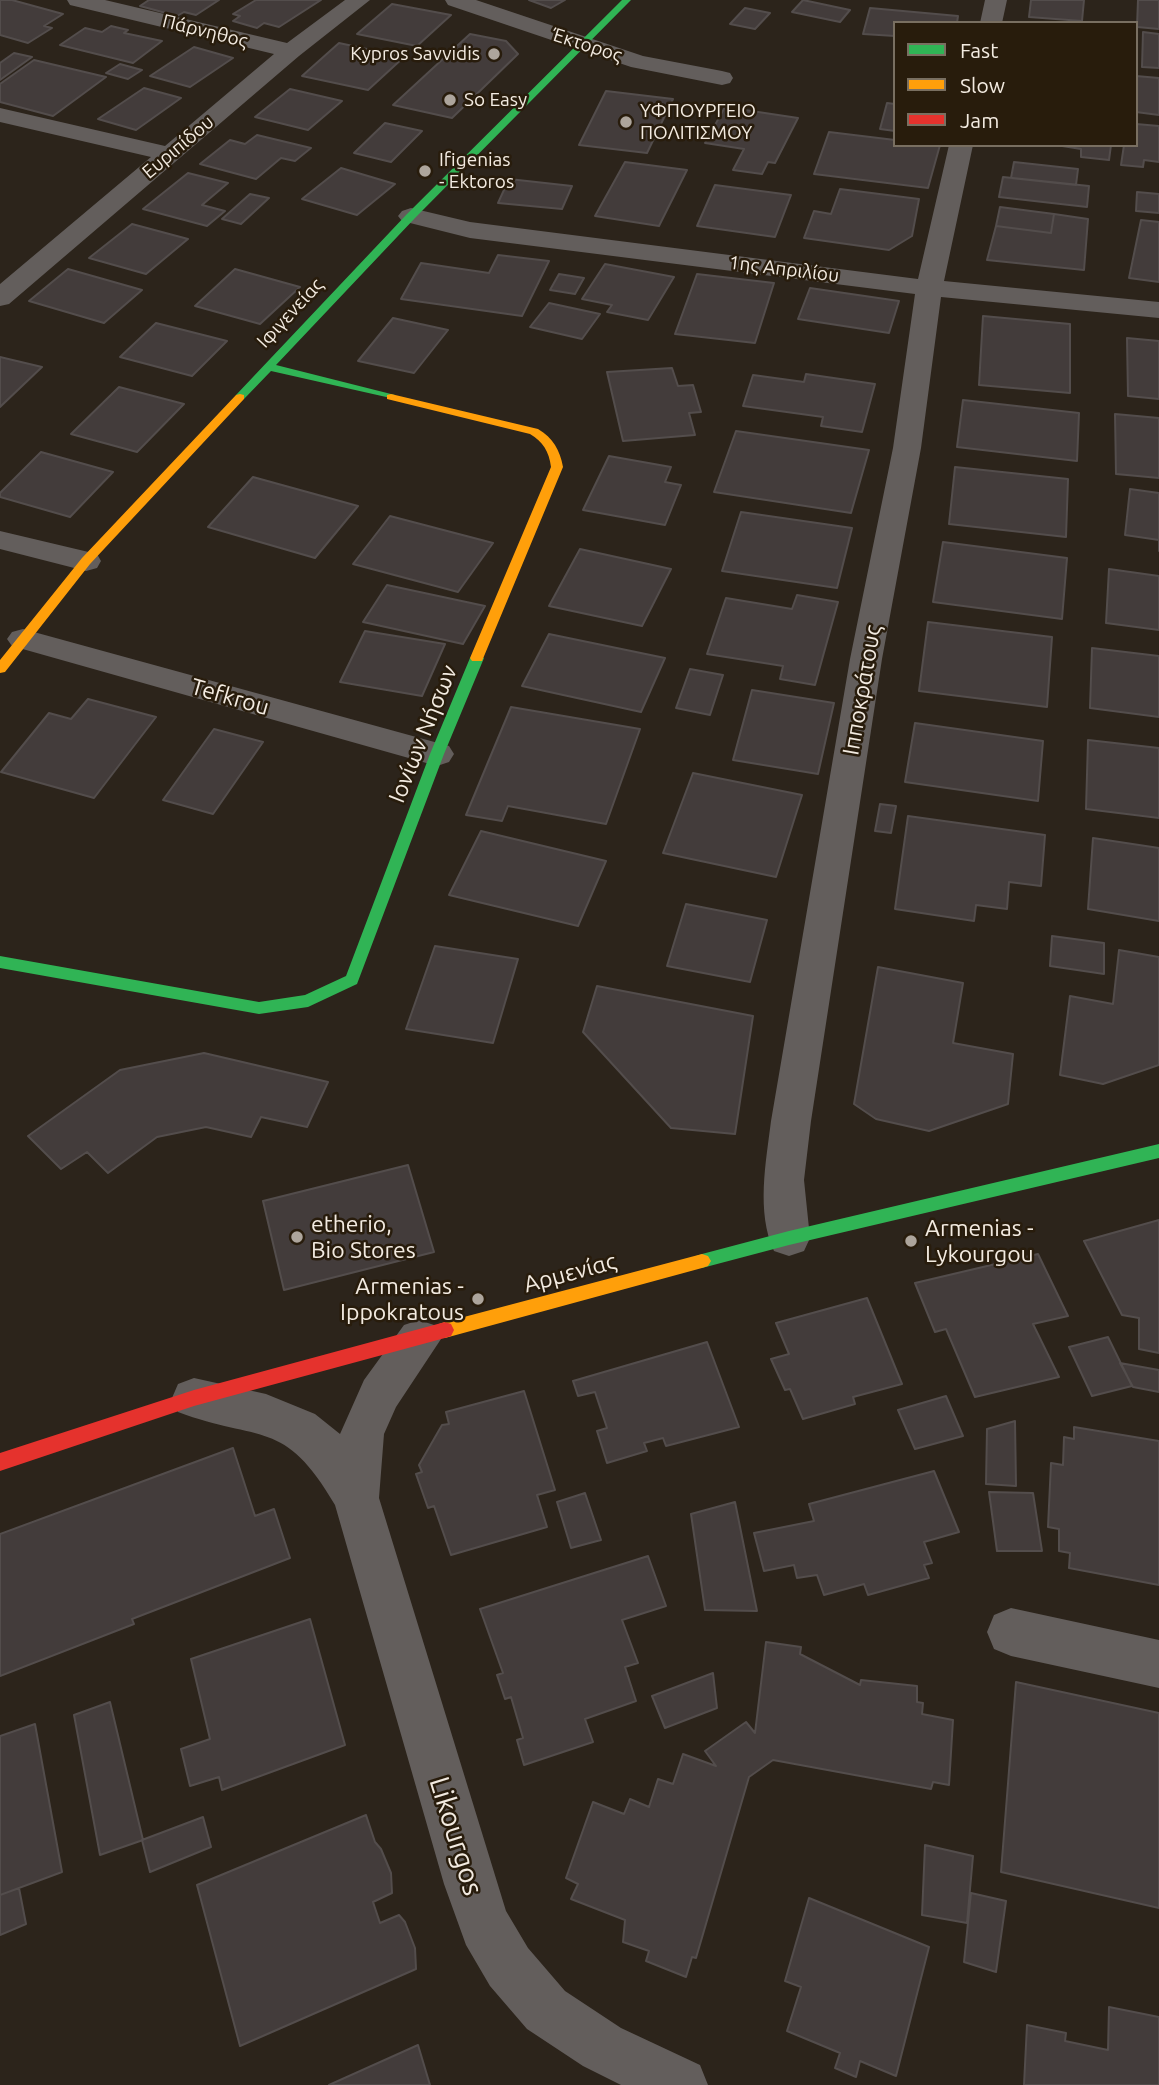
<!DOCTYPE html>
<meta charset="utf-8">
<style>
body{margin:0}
#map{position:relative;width:1159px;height:2085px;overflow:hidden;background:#2c241b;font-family:Ubuntu,sans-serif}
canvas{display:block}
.legend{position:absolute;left:893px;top:21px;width:245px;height:126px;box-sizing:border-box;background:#281c0c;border:2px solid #796f61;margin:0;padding:9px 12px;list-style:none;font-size:21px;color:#f3ebe1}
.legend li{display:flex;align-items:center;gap:14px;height:35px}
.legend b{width:35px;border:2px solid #796f61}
</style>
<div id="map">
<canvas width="1159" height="2085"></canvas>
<ul class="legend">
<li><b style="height:9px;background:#30b455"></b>Fast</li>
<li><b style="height:9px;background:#ff9f0a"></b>Slow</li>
<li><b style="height:9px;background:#e5322d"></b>Jam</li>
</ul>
</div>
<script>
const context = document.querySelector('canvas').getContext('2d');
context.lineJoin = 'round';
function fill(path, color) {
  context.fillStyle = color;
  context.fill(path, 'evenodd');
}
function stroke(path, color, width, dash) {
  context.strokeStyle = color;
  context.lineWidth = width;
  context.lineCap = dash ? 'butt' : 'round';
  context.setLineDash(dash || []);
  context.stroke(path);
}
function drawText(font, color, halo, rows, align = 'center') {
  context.font = font + ' Ubuntu,sans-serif';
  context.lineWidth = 5;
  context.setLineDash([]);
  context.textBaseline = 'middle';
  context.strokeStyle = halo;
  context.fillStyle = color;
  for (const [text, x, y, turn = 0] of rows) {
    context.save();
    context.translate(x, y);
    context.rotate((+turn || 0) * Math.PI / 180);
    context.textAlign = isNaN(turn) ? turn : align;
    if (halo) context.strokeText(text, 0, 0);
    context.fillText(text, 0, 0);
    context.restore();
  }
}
const building = new Path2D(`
 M0 0H12L63 14 44 26 52 28 28 43 0 35Z
 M149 0H219L196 15 184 12 177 16 140 6Z
 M256 0H321L279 27 264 23 257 28 233 21 240 16 233 14Z
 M529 0H565L551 8Z
 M803 0 850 10 840 22 792 12Z
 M1031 0H1084L1082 21 1029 17Z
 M1138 0H1159V29L1137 27Z
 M392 4 451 15 417 46 357 34Z
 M745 8 770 13 755 29 730 24Z
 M870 8 958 16 957 23H895V36L863 34Z
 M111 26 128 30 124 33 162 41 133 63 60 45 85 28 102 32Z
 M1143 32 1159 34V68L1142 67Z
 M470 34 506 41 518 54 452 118 393 105Z
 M339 43 404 57 368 90 302 76Z
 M194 47 233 58 190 87 150 76Z
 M14 53 32 57 0 80V63Z
 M34 60 106 77 53 116 0 102V84Z
 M120 64 142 70 128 79 106 73Z
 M1136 76 1159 78V115L1136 112Z
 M144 88 181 98 136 130 98 119Z
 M290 89 342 101 308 130 255 117Z
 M606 91 673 99 647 153 579 145Z
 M887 103 895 104V131L880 129Z
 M725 107 798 118 775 163 768 162 762 174 733 170 744 149 705 143Z
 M385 123 422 131 391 162 354 153Z
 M1136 124 1159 126V162L1144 160 1143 167 1121 165 1124 145H1136Z
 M829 132 895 140V145H940L928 188 814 174Z
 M257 135 311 148 295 161 281 158 256 179 200 164 230 140 245 144Z
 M1056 145H1111L1109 160 1081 157V149Z
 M625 162 687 170 659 226 595 216Z
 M1014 162 1078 169 1076 185 1011 178Z
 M341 168 395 184 357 215 302 199Z
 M188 173 228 183 202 205 225 211 207 226 143 209Z
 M1003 177 1089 186 1087 207 999 197Z
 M509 179 572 186 562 209 498 203Z
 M715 185 791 195 775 237 697 226Z
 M840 189 919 199 912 236 889 250 804 238 814 211 831 214Z
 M1137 192 1159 194V213L1136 211Z
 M250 194 269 198 241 224 222 219Z
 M1000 207 1054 214 1051 233 996 226Z
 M1054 214 1088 219 1084 270 987 260 996 226 1051 233Z
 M1141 220 1159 222V282L1129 278Z
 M132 224 188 239 146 274 89 258Z
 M498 255 549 261 522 316 401 299 421 263 489 273Z
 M605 264 674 277 648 320 607 312 612 305 582 299Z
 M68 269 142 290 104 323 29 301Z
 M235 269 300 287 260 324 195 306Z
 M559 274 584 278 575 294 550 290Z
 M697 274 774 283 755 343 675 334Z
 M810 288 899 301 889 333 798 319Z
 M549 303 600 314 582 339 530 327Z
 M983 316 1070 324V393L979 385Z
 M393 318 448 330 414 373 358 361Z
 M156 323 227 341 192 376 120 357Z
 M1127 338 1159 341V399L1128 396Z
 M0 357 42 367 0 407Z
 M672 368 678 386 693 385 701 412 689 413 695 435 623 441 607 372Z
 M806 374 875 384 862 432 821 426 823 417 743 406 753 375 804 382Z
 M119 387 184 404 137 452 71 434Z
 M963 400 1079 413 1077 461 957 447Z
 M1115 414 1159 418V478L1116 474Z
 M736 431 869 450 851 513 714 492Z
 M41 452 113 472 70 517 0 497V493Z
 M609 456 671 467 665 482 681 485 665 525 583 510Z
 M955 467 1068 479 1066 537 949 524Z
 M253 477 358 506 315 558 208 527Z
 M1130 489 1159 493V551V540L1125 535Z
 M741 512 852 528 837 588 722 571Z
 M390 516 493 543 458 592 353 564Z
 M943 542 1067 558 1062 619 933 602Z
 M580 549 671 569 642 626 549 606Z
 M1109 569 1159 576V630L1106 623Z
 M387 585 485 606 463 644 363 622Z
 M797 595 838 602 815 685 780 679 783 666 707 654 726 598 792 609Z
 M928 622 1052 637 1047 707 919 691Z
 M365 631 445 644 422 696 340 682Z
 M549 634 665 658 641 712 522 686Z
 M1092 648 1159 656V717L1090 708Z
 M690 669 723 675 710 715 676 708Z
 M752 690 834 703 818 774 733 760Z
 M88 699 156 717 94 798 1 772 49 713 71 719Z
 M511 707 640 729 606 824 508 806 502 821 466 815Z
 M915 723 1043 741 1038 801 905 782Z
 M214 729 263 742 213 814 163 800Z
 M1088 740 1159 748V818L1086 809Z
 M693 773 802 795 776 877 663 853Z
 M880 804 896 806 891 833 875 831Z
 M908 816 1045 835 1041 886 1009 882 1007 909 976 905 974 921 895 909Z
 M481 831 606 861 578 926 449 895Z
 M1093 838 1159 848V921L1088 909Z
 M686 904 767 920 750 982 667 966Z
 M1052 936 1104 943V974L1050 966Z
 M435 946 518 959 493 1043 406 1029Z
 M1119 950 1159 957V1065L1103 1084 1060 1075 1070 996 1113 1004Z
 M878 967 963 983 953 1043 1013 1054 1008 1104 929 1131 876 1119 854 1104Z
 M597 986 753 1016 735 1134 671 1128 583 1032Z
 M204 1053 328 1082 307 1127 261 1117 251 1137 206 1127 157 1137 108 1173 87 1152 61 1169 28 1136 120 1070Z
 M408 1165 434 1252 284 1290 263 1201Z
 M1159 1220V1353L1139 1349V1318L1122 1315 1084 1241Z
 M1038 1254 1068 1316 1033 1324 1059 1377 975 1397 946 1329 935 1332 915 1283Z
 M867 1298 902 1384 853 1397 855 1404 803 1419 790 1389 785 1390 771 1359 789 1354 776 1323Z
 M1108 1337 1132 1386 1092 1396 1069 1347Z
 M707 1342 739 1427 666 1446 663 1438 644 1443 647 1451 607 1463 597 1431 607 1428 595 1392 578 1396 573 1381Z
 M1120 1363 1159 1370V1392L1133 1387Z
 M524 1391 555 1490 537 1495 547 1527 451 1555 434 1506 428 1508 416 1474 422 1472 419 1465 442 1425 449 1424 446 1412Z
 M946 1396 963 1436 915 1449 898 1410Z
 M1015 1421 1016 1486 986 1484 987 1429Z
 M1074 1427 1159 1441V1585L1069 1568 1070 1553 1059 1551V1529L1048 1527 1051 1463 1063 1465 1064 1437 1074 1439Z
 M233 1448 255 1516 274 1509 290 1558 132 1619 134 1624 0 1676V1534Z
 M934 1471 959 1532 924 1542 932 1563 924 1565 929 1578 868 1595 864 1584 824 1595 817 1575 797 1578 794 1565 764 1571 754 1533 814 1521 809 1504Z
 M989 1492 1033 1493 1042 1551H997Z
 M585 1493 601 1540 571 1548 557 1502Z
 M735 1502 757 1611 705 1610 691 1514Z
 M648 1556 666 1606 622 1620 638 1663 625 1667 636 1701 585 1719 593 1742 524 1765 517 1740 523 1738 511 1697 505 1699 497 1675 503 1673 480 1609Z
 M310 1619 345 1745 222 1790 219 1777 190 1786 181 1749 210 1739 191 1659Z
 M766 1642 801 1647 800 1654 860 1685 861 1680 917 1686V1702L923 1703 922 1714 953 1720 949 1785 933 1782 931 1789 773 1760 749 1777 696 1958 692 1957 686 1977 646 1961 649 1951 623 1942 625 1920 571 1899 578 1884 566 1878 593 1802 624 1814 630 1799 649 1807 658 1779 673 1784 683 1754 716 1766 705 1751 746 1722 755 1733Z
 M713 1673 717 1708 665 1728 652 1696Z
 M1016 1682 1159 1713V1908L1001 1872Z
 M110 1702 143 1840 100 1855 74 1715Z
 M35 1724 62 1872 0 1895V1736Z
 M366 1815 375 1842 381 1849 391 1873 392 1893 373 1902 380 1923 399 1915 405 1922 415 1948 416 1969 240 2046 197 1885Z
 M203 1817 211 1847 150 1872 142 1840Z
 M925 1845 973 1856 967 1923 922 1915Z
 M19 1888 26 1924 0 1935V1895Z
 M971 1893 1006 1901 996 1972 964 1962Z
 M809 1898 929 1947 896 2076 860 2061 856 2077 835 2068 840 2053 787 2031 801 1987 785 1981Z
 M1109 2007 1159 2017V2085H1024L1027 2025 1066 2033 1065 2041 1108 2050Z
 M418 2045 430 2085H329Z`);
fill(building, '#433c3b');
stroke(building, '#534d4c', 2);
fill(new Path2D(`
 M67 0H105L287 43 345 0H370L299 56 9 304 0 306V284L151 157 0 122V108L165 146 274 54 70 5Z
 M445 0H476L643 56 722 71 730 73 733 78 730 83 722 85 631 67 448 5Z
 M985 0H1007L1002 23H980Z
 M949 145H973L944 281 1159 302V318L941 297 921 448 882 659 811 1121 804 1180 810 1238 804 1251 789 1256 774 1251C756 1212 766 1162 771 1121L850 659 893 448 915 294 470 238 402 221 398 216 402 211 411 208 470 222 918 279Z
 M0 531 97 554 101 561 97 568 86 571 0 549Z
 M23 629 449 746 454 754 449 762 437 766 12 646 7 639 12 632Z
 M419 1320 434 1325 441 1339 396 1407 384 1434 379 1498 506 1911 528 1948 565 1991 621 2028 700 2065 708 2085H621L583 2066 527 2029 490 1986 466 1945 444 1884 335 1505C284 1417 260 1443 178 1412L172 1398 178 1384 194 1378 266 1394 315 1414 340 1434 364 1380 404 1325Z
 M1011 1608 1159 1640V1688L1011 1656 994 1649 987 1632 994 1615Z`), '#635e5c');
fill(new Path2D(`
 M622 0H631L415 218 276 365 395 395V399L271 371 244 399H236V395L407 214Z
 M477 654 484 658 444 754 357 984 308 1007 259 1014 0 968V956L259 1002 305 995 346 976 430 754 470 658Z
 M1159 1144V1158L789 1245 702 1268 696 1266 693 1261 696 1256 702 1254 789 1231Z`), '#30b455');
fill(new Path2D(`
 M240 394 244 395V399L90 564 5 672 0 673V660L82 558 236 395Z
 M391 394 538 429C553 438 560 450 563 467L482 661H472L470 658 551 467C549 451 543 442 530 434L387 399V395Z
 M702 1254 708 1256 711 1261 708 1266 702 1268 445 1338 439 1336 436 1330 439 1324 445 1322Z`), '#ff9f0a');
fill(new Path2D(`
 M445 1322 451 1324 454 1330 451 1336 445 1338 194 1406 0 1471V1453L194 1390Z`), '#e5322d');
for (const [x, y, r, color] of [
 [494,54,7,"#ada59c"],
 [450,100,7,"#ada59c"],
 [626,122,7,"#ada59c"],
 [425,171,7,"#ada59c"],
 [297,1237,7,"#ada59c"],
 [911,1241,7,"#ada59c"],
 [478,1299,7,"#ada59c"]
]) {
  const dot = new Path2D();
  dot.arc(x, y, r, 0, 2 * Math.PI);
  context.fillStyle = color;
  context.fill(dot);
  stroke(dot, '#281c0c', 2.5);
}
drawText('19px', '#f3ebe1', '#281c0c', [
 ["Πάρνηθος",205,31,14],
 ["Έκτορος",587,45,18],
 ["Ευριπίδου",178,147,-40],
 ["1ης Απριλίου",784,269,7],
 ["Ιφιγενείας",290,313,-47]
]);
drawText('19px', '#f3ebe1', '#281c0c', [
 ["Kypros Savvidis",480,54,"right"],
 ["So Easy",464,100],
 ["ΥΦΠΟΥΡΓΕΙΟ",640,111],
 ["ΠΟΛΙΤΙΣΜΟΥ",640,133],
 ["Ifigenias",439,160],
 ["- Ektoros",439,182]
], 'left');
drawText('23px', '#f3ebe1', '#281c0c', [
 ["Ιπποκράτους",862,690,-80],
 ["Tefkrou",230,697,16],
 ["Ιονίων Νήσων",423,734,-68],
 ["Αρμενίας",570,1273,-15]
]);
drawText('23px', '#f3ebe1', '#281c0c', [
 ["etherio,",311,1224],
 ["Bio Stores",311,1250],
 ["Armenias -",925,1228],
 ["Lykourgou",925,1254],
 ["Armenias -",464,1286,"right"],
 ["Ippokratous",464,1312,"right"]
], 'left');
drawText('28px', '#f3ebe1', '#281c0c', [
 ["Likourgos",456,1836,73]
]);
</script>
